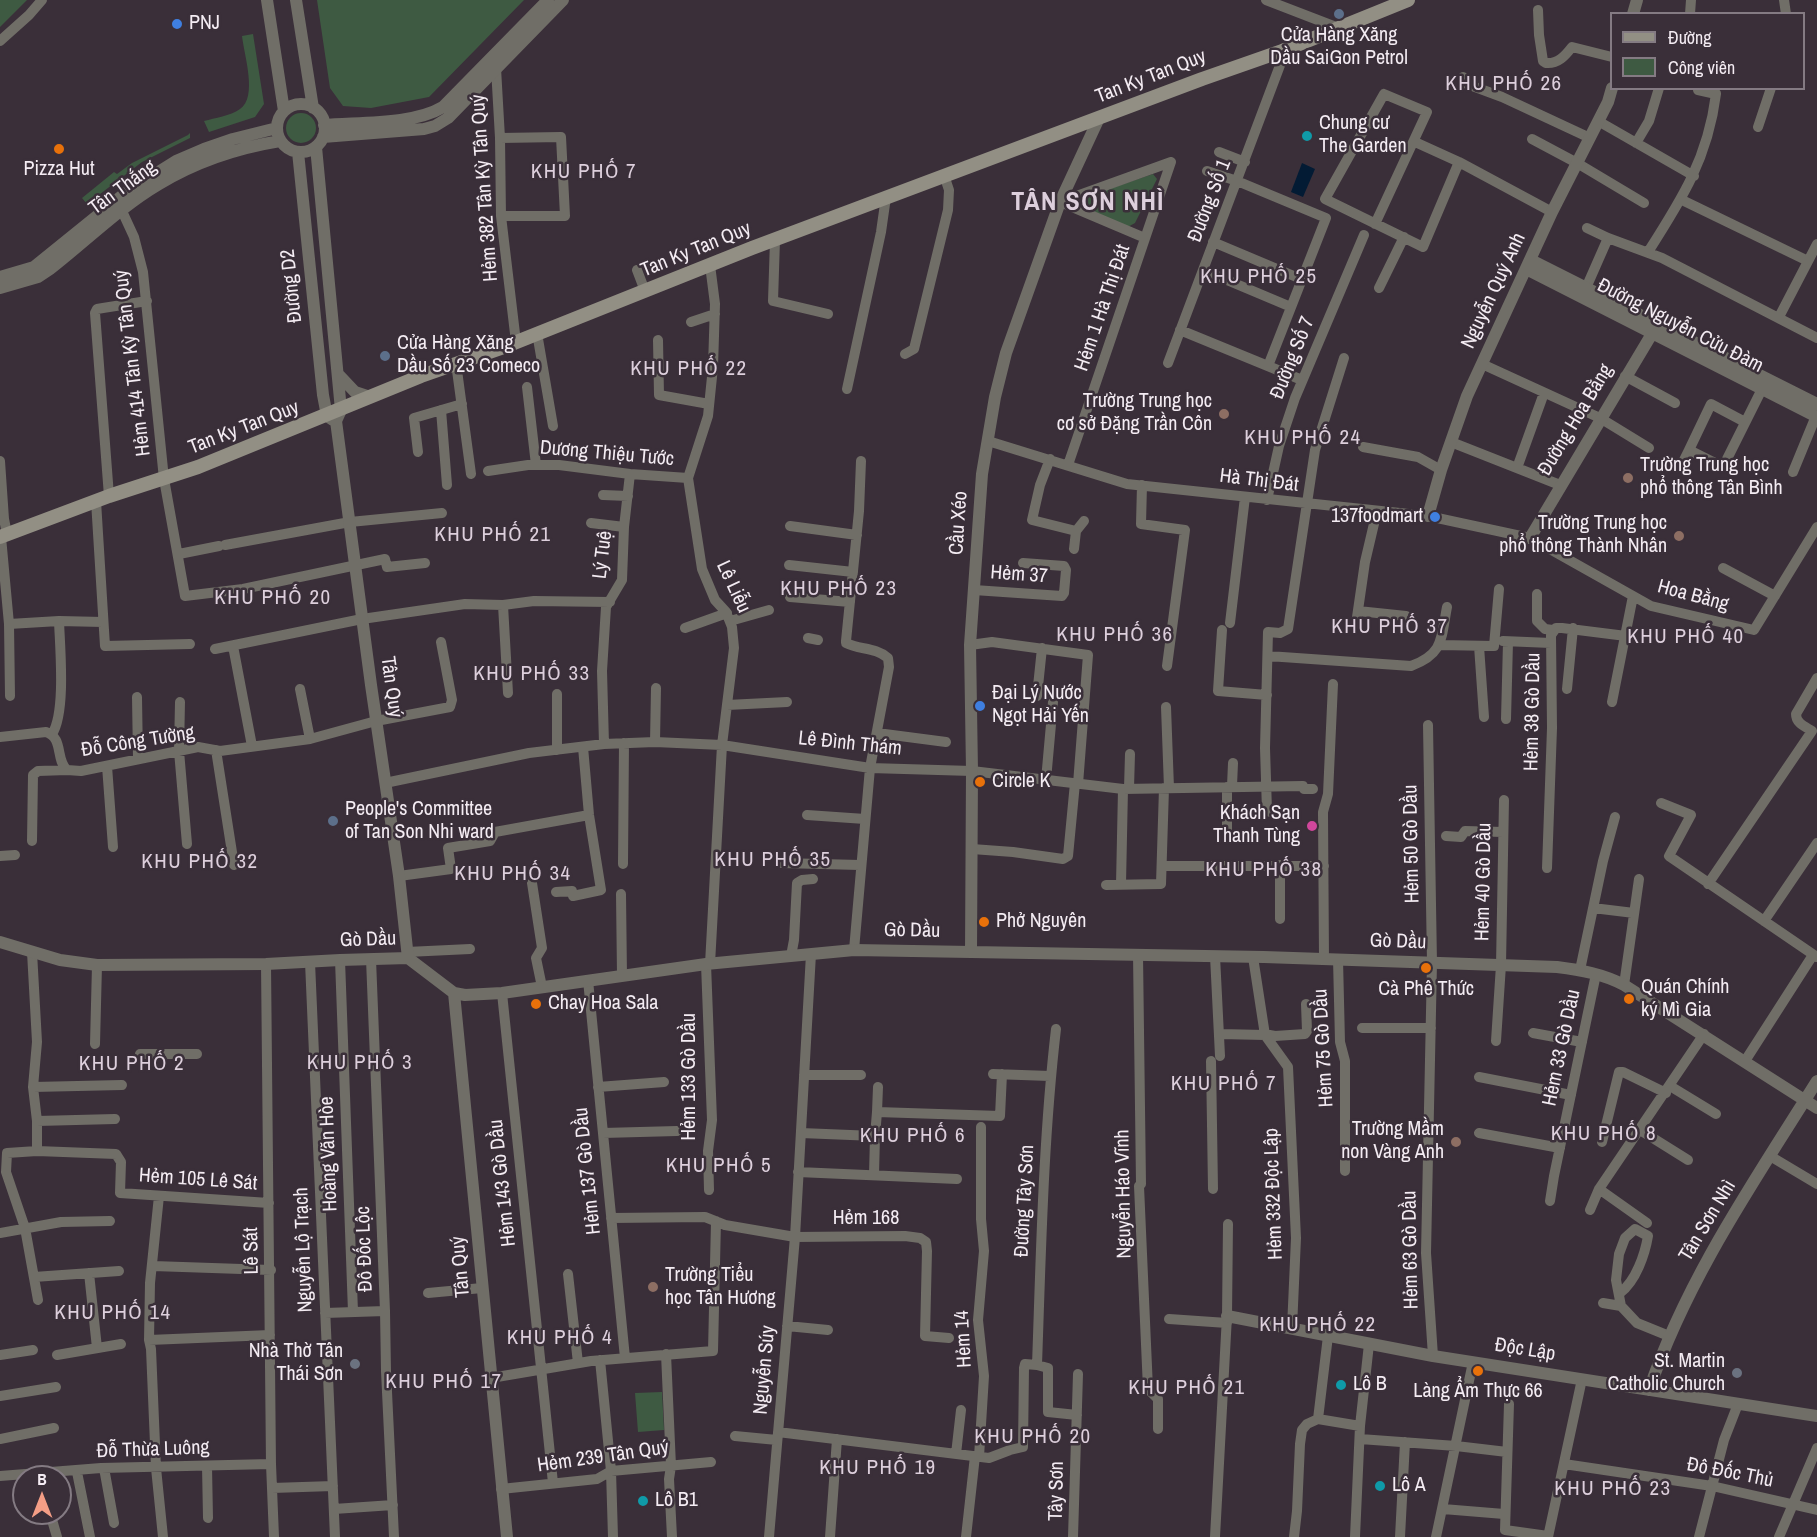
<!DOCTYPE html>
<meta charset="utf-8">
<style>
body{margin:0}
#map{position:relative;width:1817px;height:1537px;overflow:hidden;background:#3a2f39;font-family:"Archivo Narrow",sans-serif}
canvas{display:block}
.legend{position:absolute;left:1610px;top:12px;width:195px;height:78px;box-sizing:border-box;background:#3a2f39;border:2px solid #847b83;margin:0;padding:8px 10px;list-style:none;font-size:18px;color:#f4ecf3}
.legend li{display:flex;align-items:center;gap:12px;height:30px}
.legend b{width:30px;border:2px solid #847b83}
.north{position:absolute;left:12px;top:1465px;width:60px;height:60px;box-sizing:border-box;background:#3a2f39;border:2px solid #847b83;border-radius:50%;rotate:0deg;font-size:16px;font-weight:700;line-height:24px;text-align:center;color:#f4ecf3}
.north::after{content:'';display:block;margin:auto;width:21px;height:27px;background:#f49e86;clip-path:polygon(50% 0,100% 100%,50% 72%,0 100%)}
</style>
<div id="map">
<canvas width="1817" height="1537"></canvas>
<ul class="legend">
<li><b style="height:8px;background:#928f84"></b>Đường</li>
<li><b style="height:16px;background:#3e5a42"></b>Công viên</li>
</ul>
<div class="north">B</div>
</div>
<script>
const context = document.querySelector('canvas').getContext('2d');
context.lineJoin = 'round';
function fill(path, color) {
  context.fillStyle = color;
  context.fill(path, 'evenodd');
}
function stroke(path, color, width, dash) {
  context.strokeStyle = color;
  context.lineWidth = width;
  context.lineCap = dash ? 'butt' : 'round';
  context.setLineDash(dash || []);
  context.stroke(path);
}
function drawText(font, color, halo, rows, align = 'center') {
  context.font = font + ' "Archivo Narrow",sans-serif';
  context.lineWidth = 5;
  context.setLineDash([]);
  context.textBaseline = 'middle';
  context.strokeStyle = halo;
  context.fillStyle = color;
  for (const [text, x, y, turn = 0] of rows) {
    context.save();
    context.translate(x, y);
    context.rotate((+turn || 0) * Math.PI / 180);
    context.textAlign = isNaN(turn) ? turn : align;
    if (halo) context.strokeText(text, 0, 0);
    context.fillText(text, 0, 0);
    context.restore();
  }
}
fill(new Path2D(`
 M0 0H27L0 27Z
 M317 0H524L429 97 371 108 343 106 330 88Z
 M253 34 264 104 255 117 209 132 204 121C215 118 230 116 240 109 258 97 244 55 242 36Z
 M286 128a15 15 0 1 1 30 0a15 15 0 1 1-30 0Z
 M190 133V138L142 162 87 204 82 198 114 172 117 174 132 163 188 135Z
 M1153 174 1157 179 1135 223 1126 228 1079 204V199Z
 M662 1392 664 1430 638 1432 635 1393Z`), '#3e5a42');
fill(new Path2D(`
 M1302 163 1315 169 1303 197 1291 192Z`), '#031b34');
stroke(new Path2D(`
 M1266 0 1336 27
 M1784 0 1786 14
 M1538 10 1539 35 1543 61 1546 63C1558 64 1565 56 1572 47L1612 57
 M1690 14 1691 0
 M0 41 29 15 42 0
 M496 68 500 138 501 216 516 342
 M1463 77 1467 84 1502 97 1590 138
 M1598 121 1694 176
 M1758 127 1771 88
 M500 138 561 137 565 216H501
 M1532 139 1577 163 1644 203
 M1415 142 1459 162 1552 212
 M1636 143 1649 121 1659 88
 M1219 152 1245 162
 M1207 171 1237 181 1326 218 1268 366
 M1682 200 1808 261
 M1060 202 1171 162
 M1060 202 1145 238
 M122 211 134 237 143 272 164 479 185 596 243 589 385 559 387 567 425 563
 M1375 224 1427 112 1384 94 1325 199C1357 215 1390 231 1423 247L1459 162
 M1587 228 1608 238 1662 258 1817 338
 M775 240 773 301 828 314
 M1213 242 1301 279
 M1648 252C1682 199 1708 158 1716 94L1698 90
 M637 270 645 291
 M1203 270 1291 307
 M1379 288 1404 237
 M1586 288 1608 238
 M1779 317 1817 244
 M691 322 715 314
 M1180 330 1302 380
 M537 333 553 426
 M658 340 659 395 709 404
 M905 354 914 349 948 210 949 190 944 175
 M456 363 471 474
 M1168 363 1282 60V51
 M1482 364 1600 418 1649 448
 M1625 376 1675 403
 M527 387 536 465
 M847 389 881 232 886 197
 M441 410 447 485
 M1745 422 1711 404 1689 450 1723 467 1762 389
 M988 441 1127 484 1428 516 1530 538 1651 606 1754 630 1817 527
 M1451 442 1560 485
 M1363 447 1418 457 1441 470
 M418 452 414 418 462 404
 M1050 459 1040 485 1032 520 1076 531 1074 549
 M0 461 4 519 7 534
 M1068 465 1171 162
 M1517 468 1544 393
 M1680 468 1689 450
 M488 471 528 465H559L630 474 688 478
 M1793 472 1816 416
 M1142 485 1141 524 1185 530 1167 666
 M603 495 628 496
 M109 496 95 313 97 309 103 308 147 301
 M1267 500 1279 446 1295 398 1364 235
 M96 501 105 646 190 644
 M591 523 624 527
 M790 526 857 535
 M1076 531 1084 521
 M1 537 9 624 10 696
 M225 545 350 522 442 513
 M179 554 219 546
 M789 565 853 572
 M1723 568 1775 596
 M974 590 1062 596 1064 593 1066 570 1064 566 1023 563
 M1537 594V621L1545 629 1553 630
 M790 597 850 602
 M503 605 508 693
 M1358 611 1406 616
 M730 621 769 610
 M1230 623 1245 497
 M9 624 59 621 103 622
 M1356 624 1365 562 1377 511
 M685 628 727 613
 M1222 630 1218 691 1267 695
 M808 638 818 640
 M1503 641 1551 643
 M970 645 992 642 1088 655 1078 784
 M1439 645 1494 646 1499 589
 M233 646 252 746
 M1479 646 1484 717
 M215 649 362 619 465 604 503 605 534 601 610 602
 M1268 656 1411 666C1444 654 1441 638 1447 607
 M300 689 310 739
 M1567 689 1573 628
 M557 694V750
 M1037 696 1042 648
 M137 697 138 759
 M180 702 179 751 187 844
 M1612 702 1633 596
 M727 705 787 702
 M1166 707 1169 788
 M1506 719 1508 642
 M1428 725 1432 963 1426 1253 1433 1356
 M877 733 946 742
 M52 734C66 713 60 648 59 621
 M0 737 46 732C64 738 55 759 67 770L81 771 198 747 220 751 310 739 376 721 450 707 452 700 441 642
 M655 742 656 688
 M604 744 602 671 606 607 622 580 624 527 630 474
 M216 750 234 865
 M107 766 113 847
 M1046 780 1053 702
 M385 783 529 753 604 744 655 742 722 745 870 768 972 771 1123 789 1303 786 1304 789H1313
 M1232 786 1233 763
 M1227 787V838
 M1129 788 1130 754
 M1661 803 1691 815 1669 856 1817 957
 M1277 814 1267 811 1265 748 1268 632 1280 633 1288 629 1315 450 1344 358
 M807 815 865 819
 M1446 836 1461 837 1465 831 1503 832
 M32 841 33 775 38 771 67 770
 M972 849 1013 852 1063 859 1068 856 1075 783
 M0 856 15 855
 M781 863 860 865
 M623 864 624 743
 M1162 866H1324
 M1547 868 1552 728 1551 635 1556 628H1562L1626 636
 M399 876 451 869 448 848 490 841 495 832 589 815
 M532 883 542 948 536 958 542 987
 M1121 884 1123 789
 M1708 884 1812 731C1804 726 1796 723 1796 714L1817 678
 M1106 885 1161 884 1164 788
 M556 892 572 891 573 896 601 890 589 815 583 747
 M621 894 622 976
 M1593 908 1634 913
 M1280 919V865
 M1764 921 1817 843
 M854 950 870 768 889 667 888 658C875 647 860 650 846 643V641L859 511 861 461
 M32 952 37 1042 33 1087 37 1121V1151
 M407 952 470 949
 M1138 954 1141 1184 1139 1186 1148 1389 1158 1399V1429
 M791 956 794 940 797 883 802 880 813 879
 M1215 956 1220 1056
 M1253 957 1265 1035 1288 1067 1296 1238 1292 1328
 M371 959 385 1311 386 1371 394 1537
 M1324 959 1323 812 1328 794 1333 684
 M1338 959 1340 1042 1345 1061V1171
 M340 960 353 1312
 M310 962 335 1537
 M266 964 271 1464 274 1537
 M706 964 712 1120 708 1151 709 1190
 M710 964 722 745 734 648 732 627 726 612 715 600 702 569 688 478 708 416 713 367 715 304 710 265
 M1580 970 1603 861 1615 817
 M588 980 625 1358
 M1624 985 1639 879
 M502 993 553 1483
 M1362 1028H1431
 M1056 1029C1043 1141 1041 1253 1037 1365L1048 1368V1412L1077 1415
 M1533 1033 1582 1042
 M1220 1034 1265 1035
 M1264 1034 1275 1036 1305 1034 1307 1031 1306 1004
 M1496 1041 1501 965 1504 800
 M95 1044 97 965
 M140 1054H197
 M1211 1061 1213 1189
 M1745 1061 1813 955
 M993 1074 1050 1076
 M804 1075H861
 M1479 1077 1571 1095
 M1670 1086 1716 1114
 M33 1087 122 1085
 M598 1087 664 1082
 M877 1112 878 1087
 M37 1121 115 1119
 M1640 1130 1688 1160
 M603 1133 677 1131
 M801 1133 875 1136 877 1112 1000 1116 1002 1074
 M1479 1133 1560 1148
 M1602 1142 1619 1072H1623L1666 1093
 M1770 1156 1817 1184
 M798 1172 957 1179
 M874 1175 875 1136
 M1599 1189 1647 1223
 M159 1196 150 1283 149 1340 151 1349 156 1468 163 1537
 M1550 1201 1554 1176 1596 974
 M1590 1210 1599 1189 1704 1034
 M611 1218 705 1217 725 1225 795 1237 905 1236 920 1238 926 1242 927 1251 925 1336 949 1338
 M0 1233 61 1222 110 1221
 M153 1266 271 1270
 M89 1273 97 1348
 M568 1274 578 1363
 M34 1277 119 1271
 M428 1293 482 1288
 M1620 1293C1636 1281 1645 1254 1648 1236L1635 1229 1625 1238 1619 1254 1616 1280 1621 1306 1637 1323 1669 1336
 M38 1300 25 1228 6 1172 7 1153 37 1151 116 1154 121 1162 120 1193 269 1203
 M1603 1303 1621 1306
 M325 1313 385 1311
 M1169 1319 1227 1323
 M787 1326 828 1330
 M1328 1336 1318 1419 1360 1426
 M149 1340 270 1335
 M666 1354 671 1466 669 1479 672 1537
 M0 1355 33 1350
 M57 1355 121 1344
 M600 1360 611 1471 613 1537
 M491 1378 591 1361 713 1351 716 1221
 M0 1396 56 1387
 M1509 1404 1505 1530 1548 1536
 M778 1432 989 1458 1010 1450 1023 1447 1024 1368 1025 1364 1037 1365
 M735 1436 777 1440
 M0 1439 54 1428
 M1360 1439 1456 1446 1507 1452
 M956 1454 961 1410
 M979 1457 984 1376 978 1320 984 1251 981 1219V1127
 M1564 1464 1712 1486 1817 1510
 M207 1466 208 1518
 M104 1468 114 1523
 M77 1472 90 1537
 M0 1476 101 1468 271 1464
 M272 1488 333 1486
 M501 1489 597 1479 611 1471 711 1462
 M334 1509 393 1505
 M1443 1509 1504 1514
 M50 1513 57 1537
 M769 1537 795 1237 811 954
 M830 1537 837 1439
 M966 1537 975 1456
 M1073 1537 1078 1374
 M1215 1537 1227 1316 1228 1224
 M1294 1537 1297 1511 1300 1444 1302 1430 1307 1424 1318 1419
 M1355 1537 1360 1426 1369 1344
 M1400 1537 1405 1442
 M1436 1537 1473 1362
 M1548 1537 1582 1379
 M1699 1537 1724 1440 1738 1404
 M1779 1537 1817 1448`), '#706e67', 10);
stroke(new Path2D(`
 M267 0 284 111
 M296 0 313 108
 M1633 14 1637 0
 M277 128a24 24 0 1 1 48 0a24 24 0 1 1-48 0Z
 M324 125C359 122 413 125 443 107L548 0
 M323 137 424 129 435 126 448 118 563 0
 M316 147 341 410 336 421 371 685 399 876 408 958
 M298 152 323 395 327 416 333 420
 M1531 260 1817 404
 M1526 269 1817 417
 M0 277 34 267 128 191 176 161 204 149 233 139 277 128
 M0 288 38 277 50 269C86 241 120 207 159 184 197 161 237 148 280 141
 M338 374 355 392 370 397
 M1428 516 1441 470 1467 396 1552 212 1608 102 1612 88
 M1530 538 1656 327
 M0 942 60 960 97 965 266 964 340 960 408 958 454 993 465 995 502 993 706 964 854 950 1264 957 1557 967C1581 970 1603 974 1624 985L1817 1108
 M971 952 972 771 970 645 982 474 995 397 1006 353 1060 202 1099 118
 M454 993 507 1537
 M1227 1316 1433 1356 1817 1416
 M1649 1390C1687 1278 1755 1180 1817 1081`), '#706e67', 12);
stroke(new Path2D(`
 M0 537 109 496 198 467 421 376 504 347 752 248 1202 79 1282 51 1408 0`), '#928f84', 14);
for (const [x, y, r, color] of [
 [1339,14,6,"#5c6f8a"],
 [177,24,6,"#3f7fe0"],
 [1307,136,6,"#0f9aa8"],
 [59,149,6,"#e8710a"],
 [385,356,6,"#5c6f8a"],
 [1224,414,6,"#8d6e63"],
 [1628,478,6,"#8d6e63"],
 [1435,517,6,"#3f7fe0"],
 [1679,536,6,"#8d6e63"],
 [980,706,6,"#3f7fe0"],
 [980,782,6,"#e8710a"],
 [333,821,6,"#5c6f8a"],
 [1312,826,6,"#d1479c"],
 [984,922,6,"#e8710a"],
 [1426,968,6,"#e8710a"],
 [1629,999,6,"#e8710a"],
 [536,1004,6,"#e8710a"],
 [1456,1142,6,"#8d6e63"],
 [653,1287,6,"#8d6e63"],
 [355,1364,6,"#6b7280"],
 [1478,1371,6,"#e8710a"],
 [1737,1373,6,"#6b7280"],
 [1341,1385,6,"#0f9aa8"],
 [1380,1486,6,"#0f9aa8"],
 [643,1501,6,"#0f9aa8"]
]) {
  const dot = new Path2D();
  dot.arc(x, y, r, 0, 2 * Math.PI);
  context.fillStyle = color;
  context.fill(dot);
  stroke(dot, '#3a2f39', 2);
}
drawText('20px', '#f4ecf3', '#3a2f39', [
 ["PNJ",189,24],
 ["Cửa Hàng Xăng",1339,36,"center"],
 ["Dầu SaiGon Petrol",1339,59,"center"],
 ["Chung cư",1319,124],
 ["The Garden",1319,147],
 ["Pizza Hut",59,170,"center"],
 ["Cửa Hàng Xăng",397,344],
 ["Dầu Số 23 Comeco",397,367],
 ["Trường Trung học",1212,402,"right"],
 ["cơ sở Đặng Trần Côn",1212,425,"right"],
 ["Trường Trung học",1640,466],
 ["phổ thông Tân Bình",1640,489],
 ["137foodmart",1423,517,"right"],
 ["Trường Trung học",1667,524,"right"],
 ["phổ thông Thành Nhân",1667,547,"right"],
 ["Đại Lý Nước",992,694],
 ["Ngọt Hải Yến",992,717],
 ["Circle K",992,782],
 ["People's Committee",345,810],
 ["of Tan Son Nhi ward",345,833],
 ["Khách Sạn",1300,814,"right"],
 ["Thanh Tùng",1300,837,"right"],
 ["Phở Nguyên",996,922],
 ["Quán Chính",1641,988],
 ["ký Mì Gia",1641,1011],
 ["Cà Phê Thức",1426,990,"center"],
 ["Chay Hoa Sala",548,1004],
 ["Trường Mầm",1444,1130,"right"],
 ["non Vàng Anh",1444,1153,"right"],
 ["Trường Tiểu",665,1276],
 ["học Tân Hương",665,1299],
 ["Nhà Thờ Tân",343,1352,"right"],
 ["Thái Sơn",343,1375,"right"],
 ["St. Martin",1725,1362,"right"],
 ["Catholic Church",1725,1385,"right"],
 ["Lô B",1353,1385],
 ["Làng Ẩm Thực 66",1478,1392,"center"],
 ["Lô A",1392,1486],
 ["Lô B1",655,1501]
], 'left');
drawText('20px', '#f4ecf3', '#3a2f39', [
 ["Tan Ky Tan Quy",1151,77,-21],
 ["Tân Thắng",123,188,-36],
 ["Hẻm 382 Tân Kỳ Tân Quý",485,188,-94],
 ["Đường Số 1",1210,201,-69],
 ["Tan Ky Tan Quy",696,250,-22],
 ["Đường D2",292,286,-96],
 ["Nguyễn Quý Anh",1494,291,-65],
 ["Hẻm 1 Hà Thị Đát",1103,308,-71],
 ["Đường Nguyễn Cửu Đàm",1680,326,27],
 ["Đường Số 7",1293,358,-68],
 ["Hẻm 414 Tân Kỳ Tân Quý",133,363,-97],
 ["Đường Hoa Bằng",1576,420,-59],
 ["Tan Ky Tan Quy",244,428,-21],
 ["Dương Thiệu Tước",607,454,5],
 ["Hà Thị Đát",1259,481,7],
 ["Cầu Xéo",959,523,-86],
 ["Lý Tuệ",603,555,-83],
 ["Hẻm 37",1019,575,4],
 ["Lê Liễu",733,587,65],
 ["Hoa Bằng",1693,596,15],
 ["Tân Quý",391,687,82],
 ["Hẻm 38 Gò Dầu",1533,712,-89],
 ["Đỗ Công Tường",138,742,-9],
 ["Lê Đình Thám",850,744,6],
 ["Hẻm 50 Gò Dầu",1412,844,-91],
 ["Hẻm 40 Gò Dầu",1484,882,-89],
 ["Gò Dầu",912,931,1],
 ["Gò Dầu",368,940,-2],
 ["Gò Dầu",1398,942,2],
 ["Hẻm 75 Gò Dầu",1324,1048,-93],
 ["Hẻm 33 Gò Dầu",1562,1048,-78],
 ["Hẻm 133 Gò Dầu",690,1077,-90],
 ["Hoàng Văn Hòe",329,1154,-92],
 ["Hẻm 137 Gò Dầu",588,1171,-96],
 ["Hẻm 105 Lê Sát",198,1180,4],
 ["Hẻm 143 Gò Dầu",503,1183,-96],
 ["Nguyễn Háo Vĩnh",1124,1194,-91],
 ["Hẻm 332 Độc Lập",1274,1194,-92],
 ["Đường Tây Sơn",1025,1201,-87],
 ["Hẻm 168",866,1219],
 ["Tân Sơn Nhì",1708,1221,-59],
 ["Đô Đốc Lộc",365,1249,-92],
 ["Nguyễn Lộ Trạch",304,1250,-92],
 ["Hẻm 63 Gò Dầu",1411,1250,-91],
 ["Lê Sát",252,1251,-91],
 ["Tân Quý",461,1267,-95],
 ["Hẻm 14",964,1339,-93],
 ["Độc Lập",1525,1350,9],
 ["Nguyễn Súy",765,1370,-85],
 ["Đỗ Thừa Luông",153,1450,-2],
 ["Hẻm 239 Tân Quý",603,1457,-8],
 ["Đô Đốc Thủ",1730,1473,11],
 ["Tây Sơn",1057,1491,-89]
]);
context.letterSpacing = '1.5px';
drawText('21px', '#ddcfdc', '#3a2f39', [
 ["KHU PHỐ 26",1504,84],
 ["KHU PHỐ 7",584,172],
 ["KHU PHỐ 25",1259,277],
 ["KHU PHỐ 22",689,369],
 ["KHU PHỐ 24",1303,438],
 ["KHU PHỐ 21",493,535],
 ["KHU PHỐ 23",839,589],
 ["KHU PHỐ 20",273,598],
 ["KHU PHỐ 37",1390,627],
 ["KHU PHỐ 36",1115,635],
 ["KHU PHỐ 40",1686,637],
 ["KHU PHỐ 33",532,674],
 ["KHU PHỐ 35",773,860],
 ["KHU PHỐ 32",200,862],
 ["KHU PHỐ 38",1264,870],
 ["KHU PHỐ 34",513,874],
 ["KHU PHỐ 3",360,1063],
 ["KHU PHỐ 2",132,1064],
 ["KHU PHỐ 7",1224,1084],
 ["KHU PHỐ 8",1604,1134],
 ["KHU PHỐ 6",913,1136],
 ["KHU PHỐ 5",719,1166],
 ["KHU PHỐ 14",113,1313],
 ["KHU PHỐ 22",1318,1325],
 ["KHU PHỐ 4",560,1338],
 ["KHU PHỐ 17",444,1382],
 ["KHU PHỐ 21",1187,1388],
 ["KHU PHỐ 20",1033,1437],
 ["KHU PHỐ 19",878,1468],
 ["KHU PHỐ 23",1613,1489]
]);
context.letterSpacing = '0px';
context.letterSpacing = '1.5px';
drawText('bold 26px', '#ddcfdc', '#3a2f39', [
 ["TÂN SƠN NHÌ",1088,203]
]);
context.letterSpacing = '0px';
</script>
